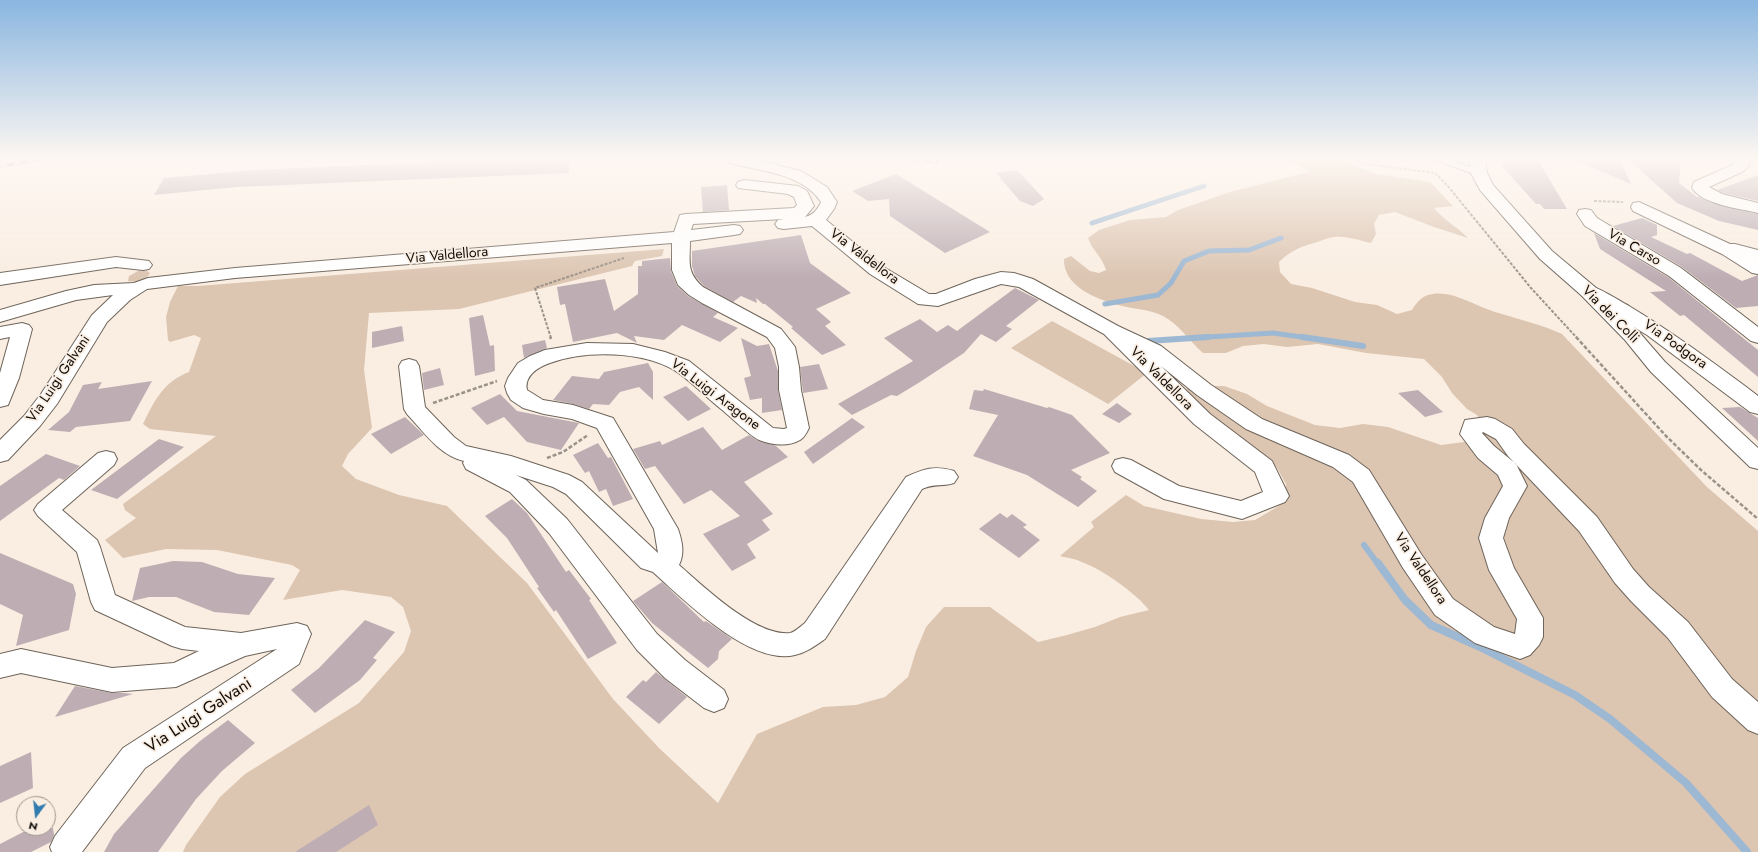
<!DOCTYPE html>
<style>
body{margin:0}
#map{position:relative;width:1758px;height:852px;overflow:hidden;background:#faeee2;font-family:Jost,sans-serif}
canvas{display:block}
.north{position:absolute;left:16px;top:796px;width:40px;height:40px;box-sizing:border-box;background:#faeee2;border:1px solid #9d948b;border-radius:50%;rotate:195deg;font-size:11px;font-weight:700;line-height:16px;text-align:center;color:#110d09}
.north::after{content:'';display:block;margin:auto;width:14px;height:18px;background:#317caf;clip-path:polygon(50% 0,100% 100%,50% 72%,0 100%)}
</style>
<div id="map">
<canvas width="1758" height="852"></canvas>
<div class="north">N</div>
</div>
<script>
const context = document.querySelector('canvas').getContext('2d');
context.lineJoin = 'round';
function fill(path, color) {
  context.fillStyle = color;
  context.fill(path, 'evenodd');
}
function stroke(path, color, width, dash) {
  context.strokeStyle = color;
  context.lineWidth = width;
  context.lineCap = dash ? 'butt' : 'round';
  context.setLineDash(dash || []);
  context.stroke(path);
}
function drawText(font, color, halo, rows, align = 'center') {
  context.font = font + ' Jost,sans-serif';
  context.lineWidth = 3.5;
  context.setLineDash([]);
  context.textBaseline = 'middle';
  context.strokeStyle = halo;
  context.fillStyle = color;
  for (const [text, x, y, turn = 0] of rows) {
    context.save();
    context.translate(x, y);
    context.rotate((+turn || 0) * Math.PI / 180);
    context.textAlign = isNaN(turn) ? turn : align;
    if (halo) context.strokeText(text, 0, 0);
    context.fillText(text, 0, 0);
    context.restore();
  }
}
fill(new Path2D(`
 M1282 160H1346L1352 165 1377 174 1430 182 1453 206 1434 208C1444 220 1457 227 1468 238L1434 227 1395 212 1379 215 1374 224 1376 234 1371 243C1359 240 1342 234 1329 238 1324 239 1319 242 1314 243 1300 247 1290 251 1279 262L1280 272 1291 284 1312 288 1355 302 1377 305 1397 314 1412 310C1417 302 1422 295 1433 294 1454 291 1475 306 1495 312 1518 319 1540 324 1562 334L1707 487 1758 531V852H183L186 845 220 797 245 774 359 703 404 652 411 631 403 607 391 597 342 590 283 600 300 570 292 565 217 550 166 549 123 558 105 540 136 518 125 510 123 504 216 436 150 429 143 424C154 401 164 381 189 372L201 338 194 335 170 342 168 340 166 317 170 302 178 286H198L664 249 662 256 635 261 632 266 459 309 369 313 364 370 372 428 348 454 342 466 356 479 399 495 447 506 527 583 613 699 660 749 718 803 757 734 823 707 856 705 885 697 908 677 916 651 926 627 944 607H990L1038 642 1067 635 1095 627 1120 617 1149 610C1137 594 1103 570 1084 563 1077 559 1068 558 1060 556L1094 527 1091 522 1126 495 1144 506 1201 519 1233 522 1255 520 1284 503 1286 484 1276 466 1215 422 1185 392 1188 386H1224L1247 394 1267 406 1315 425 1340 428 1363 424 1388 427 1441 445 1464 442 1486 431 1477 415 1467 409 1452 393 1442 377 1424 359 1366 353 1318 344 1287 347 1264 344 1243 346 1226 353H1203C1189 341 1179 324 1163 316 1150 309 1132 309 1118 305 1096 299 1063 286 1064 259L1071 256 1090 271 1099 273 1106 270C1102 256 1093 252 1088 238L1099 230 1130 220 1166 217 1178 210 1230 192 1308 172 1307 169Z
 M138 271H147L150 273C146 281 136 283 128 281L129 276Z
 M1052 321 1147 373 1108 404 1011 348Z`), '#dcc5b1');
stroke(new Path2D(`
 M1092 223 1204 186
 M1105 304 1158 295 1171 283 1184 261 1209 251 1249 250 1281 238
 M1192 338 1273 333 1309 338`), '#9db8d3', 5);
stroke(new Path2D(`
 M1302 337 1363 346
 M1148 341 1208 337
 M1364 545 1378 564`), '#9db8d3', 6);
stroke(new Path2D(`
 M1378 563 1405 600 1431 625 1478 646 1575 695 1610 719 1686 783 1747 852`), '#9db8d3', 8);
fill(new Path2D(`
 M475 160H569V173L237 187 154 195 164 178 254 170Z
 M1504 160H1538L1567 209H1544L1540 204H1536L1500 164H1506Z
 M1575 160H1620L1631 184Z
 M1629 160H1681L1679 183 1697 197H1699L1712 203 1758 214V230L1719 221 1677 203Z
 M1017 170 1022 175 1044 199 1033 206 1020 201 996 173Z
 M896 174 990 232 945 253 890 216 889 199 868 201 852 191Z
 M1758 175V201L1723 193 1717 190Z
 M727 185 729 210 703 212 701 187Z
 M1642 218 1657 225V235L1651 237 1687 254 1690 253 1742 281 1758 275V306L1736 308 1682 267 1613 226Z
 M1594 233 1668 277 1758 350V377L1684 315 1680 316 1650 292 1666 291 1600 249Z
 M801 235 810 263 851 293 816 309 831 322 825 326 846 345 822 355 791 328 793 327 765 304H763L756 298 757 303 741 296 733 302 704 286 695 276 692 266V251Z
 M670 258 671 271 677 286 688 296 718 313 713 317 738 328 720 342 682 325 664 340 634 336 637 343 617 333 573 342 565 304 560 305 557 287 605 279 614 311 638 294V266H642V261Z
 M1015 288 1039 300 1006 326 1012 329 996 342 981 334 964 353 920 382 897 396 891 395 852 415 838 404 913 361 884 338 920 319 937 332 948 325 957 331Z
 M483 315 490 346 494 345 495 371 475 376 469 318Z
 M402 326 404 341 372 348V332Z
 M741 338 757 346 769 344 778 371V390L782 410 762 413V398L750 400 744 378 751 376Z
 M545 340 547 348 524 358 522 345Z
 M648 363 653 372V400L639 387 620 392 609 405 593 404 589 409 573 404 553 400 572 376 599 379 604 372Z
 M819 364 828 389 803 393 800 367Z
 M440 368 444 385 424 390 422 373Z
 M152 381 130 421 76 427 70 432 48 430 69 412 83 385 102 382 98 389Z
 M686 386 711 409 688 421 663 397Z
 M984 389 1047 408 1049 407 1072 415 1110 453 1071 470 1082 477 1080 479 1097 491 1078 507 1027 475 973 456 998 415 969 409 974 390 983 391Z
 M1418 390 1443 412 1425 417 1398 393Z
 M500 394 517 411 579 423 561 450 527 442 504 417 487 425 471 408Z
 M1117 403 1132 414 1119 423 1102 414Z
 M1740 407 1758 418V441L1722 408Z
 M405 417 424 435 391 454 371 434Z
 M852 418 865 427 813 464 804 452Z
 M703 427 722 450 749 435 758 441 776 446 788 457 744 482 773 514 762 520 770 530 747 544 756 558 732 571 703 534 740 516 711 490 684 504 655 466 645 469 633 449 660 441 662 445Z
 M159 439 184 447 117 499 91 490Z
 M598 443 608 458 611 457 633 499 613 506 606 489 599 492 589 471 585 473 573 455Z
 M46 454 80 466 64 480 59 478 0 521V486Z
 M512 499 527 513 566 572 569 570 591 599 589 600 617 643 588 659 556 610 554 612 537 588 539 587 507 538 485 516Z
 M1000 513 1007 518 1012 514 1027 525 1023 527 1040 540 1019 558 979 529Z
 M0 553 73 584 76 594 69 630 16 646 23 615 0 604Z
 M173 561 202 562 238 574 275 578 249 615 214 612 176 597H149L132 601 140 568Z
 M662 582 704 622 706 621 732 639 719 651 718 659 708 668 652 623 633 601Z
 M365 620 395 632 373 658 377 660 360 680 315 713 291 690 319 668Z
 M656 672 687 697 659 724 626 697 643 680 646 682Z
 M75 686 112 693H124L133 694 55 717Z
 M228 720 255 743 222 771 196 799 158 852H104L114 834 181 758 200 741Z
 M31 752 33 788 0 803V766Z
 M369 805 378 825 336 852H295Z
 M31 828H53L54 835 51 842 31 852H0V844Z`), '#beaeb4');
const service = new Path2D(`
 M1436 160H1449L1482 171 1483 173 1479 176 1476 175Z`);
const minor = new Path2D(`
 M727 160H756L801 171 827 187 837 202 834 209 826 220 882 266 929 294H936L975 279 1001 272 1014 273 1033 279 1118 326 1161 346 1211 385 1262 419 1349 455 1369 470 1421 554 1453 599 1494 627 1515 634 1517 619 1489 570 1479 538 1485 518 1503 486 1498 475 1478 458 1460 434 1465 420 1487 417 1495 419 1512 429 1524 444 1597 517 1633 569 1649 587 1688 622 1732 679 1758 702V734L1748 730 1712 697 1668 638 1631 601 1615 583 1579 531 1508 456 1496 439 1483 432 1482 433 1494 446 1516 464 1527 486 1509 518 1503 538 1514 568 1543 618V637L1539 645 1530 655 1520 659 1475 643 1435 615 1403 568 1353 482 1333 467 1246 429 1197 395 1161 366 1210 414 1272 461 1289 496 1285 502 1242 519 1164 499 1115 472 1112 466 1115 460 1123 458 1131 460 1179 486 1241 501 1263 492 1255 472 1194 424 1104 334 1019 287 1001 284 938 306 918 304 870 274 812 226 784 229 778 228 775 224 778 220 784 219 693 224 691 230 734 225 740 226 743 230 740 234 734 235 690 241C690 262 686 272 703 287L781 329 792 343 795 347 799 367 801 390 809 428C807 432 804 438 800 440 789 447 771 445 759 440 749 435 731 417 721 409 706 397 691 381 674 370 642 351 585 350 550 363 538 367 524 376 527 390L543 400 573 405 613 418 678 529C682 541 685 553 679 565 703 586 756 637 790 633 795 632 801 626 805 623L906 477C924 469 934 465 954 471L958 477 954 483C942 487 935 483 922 489L825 639C815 646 807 652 795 655 750 666 684 600 653 572L641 568 566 494 553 487 516 475 526 480 567 519 657 634 685 660 724 690 728 699 724 708 714 712 704 708 665 678 637 650 549 533 510 492 466 469 463 463 464 461C439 455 424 432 407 414L404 409 399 366 402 361 409 359 416 361 419 366 425 407 454 437 466 446 511 456 569 475 582 482 658 553 654 529 597 428 572 419 544 414 523 408 511 400 507 393 505 386 508 378 518 363 530 356 545 350 587 343 633 344 665 352 689 361 773 428 784 429 787 428 779 390V367L775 348 767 337 702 303 689 295 678 285 672 270V243L235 278 147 289 130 300 107 322 57 404 40 426 8 460 0 462V440L24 416 41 394 92 315 113 295 76 300 0 322V310L66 291 94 285 134 283 148 278 235 268 674 232 680 215 686 214 794 208 797 205 794 197 788 194 738 188 736 185 738 182 744 180 798 186 807 191 814 206 805 217 801 218C812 216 817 211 821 202 802 173 760 171 729 163Z
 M1734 160H1750L1749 166 1742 172 1709 187 1722 194 1758 203V213C1739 208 1703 205 1692 188L1694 182 1730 166 1734 164Z
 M1639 202 1730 244H1735L1758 250V274L1752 273 1722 254 1633 211 1631 207 1633 203Z
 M1585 209 1591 210 1597 218 1681 268 1758 327V343L1751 341 1669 276 1585 226 1577 214 1579 210Z
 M116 257 149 261 152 265 149 269 143 270 116 267 0 285V273Z
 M1588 285C1602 289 1616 299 1629 306 1669 330 1707 358 1745 386L1758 396V414L1750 412 1647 335 1581 295 1579 291 1581 287Z
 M22 323 29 325 32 329 19 378 8 405 0 407V373L10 337 0 339V327Z
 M106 451 114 453 117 459 114 465 62 510 97 540 100 547 115 595 185 627 241 633 297 623 307 626 311 634 299 664 145 768 82 852H52L50 847 55 836 123 748 277 649 245 656 176 687 112 692 21 673 0 678V654L21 649 112 668 174 663 199 651 182 649 172 646 95 610 91 602 77 552 38 516 34 510 38 504 98 453Z`);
const tertiary = new Path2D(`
 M1469 160H1485L1487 173 1493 185 1552 251 1595 287 1639 332 1665 362 1758 448V469L1750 467 1651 372 1625 340 1581 295 1540 259 1480 190 1471 173Z`);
stroke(service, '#6e645a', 2);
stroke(minor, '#6e645a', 2);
stroke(tertiary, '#6e645a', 2);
stroke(new Path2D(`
 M1356 160 1359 163 1435 173 1447 185 1531 288 1577 338
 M1594 201 1623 202
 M551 338 535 288 624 258`), '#9b938a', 2, [3, 1.5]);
stroke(new Path2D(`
 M550 337 551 339
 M1576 337 1666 436 1701 470 1758 519
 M433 403 497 381
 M547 458 563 452 588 435`), '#9b938a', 2.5, [4, 2]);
fill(service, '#fff');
fill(minor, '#fff');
fill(tertiary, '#fff');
const rail = new Path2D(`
 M917 160 936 162
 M0 166 39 160`);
stroke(rail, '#6b645d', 3.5);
stroke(rail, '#faeee2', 2.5, [7]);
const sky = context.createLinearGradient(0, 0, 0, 279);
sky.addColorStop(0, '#8ab6e0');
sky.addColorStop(0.57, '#fdf7f2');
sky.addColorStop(1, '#fdf7f200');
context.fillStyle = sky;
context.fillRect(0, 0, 1758, 279);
drawText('14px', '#110d09', '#faeee2', [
 ["Via Carso",1634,248,30],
 ["Via Valdellora",447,256,-5],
 ["Via Valdellora",864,257,37],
 ["Via dei Colli",1610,315,45],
 ["Via Podgora",1675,345,35],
 ["Via Luigi Galvani",59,379,-56],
 ["Via Valdellora",1161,379,45],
 ["Via Luigi Aragone",715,395,37],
 ["Via Valdellora",1420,569,56]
]);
drawText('17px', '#110d09', '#faeee2', [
 ["Via Luigi Galvani",199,716,-33]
]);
</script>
